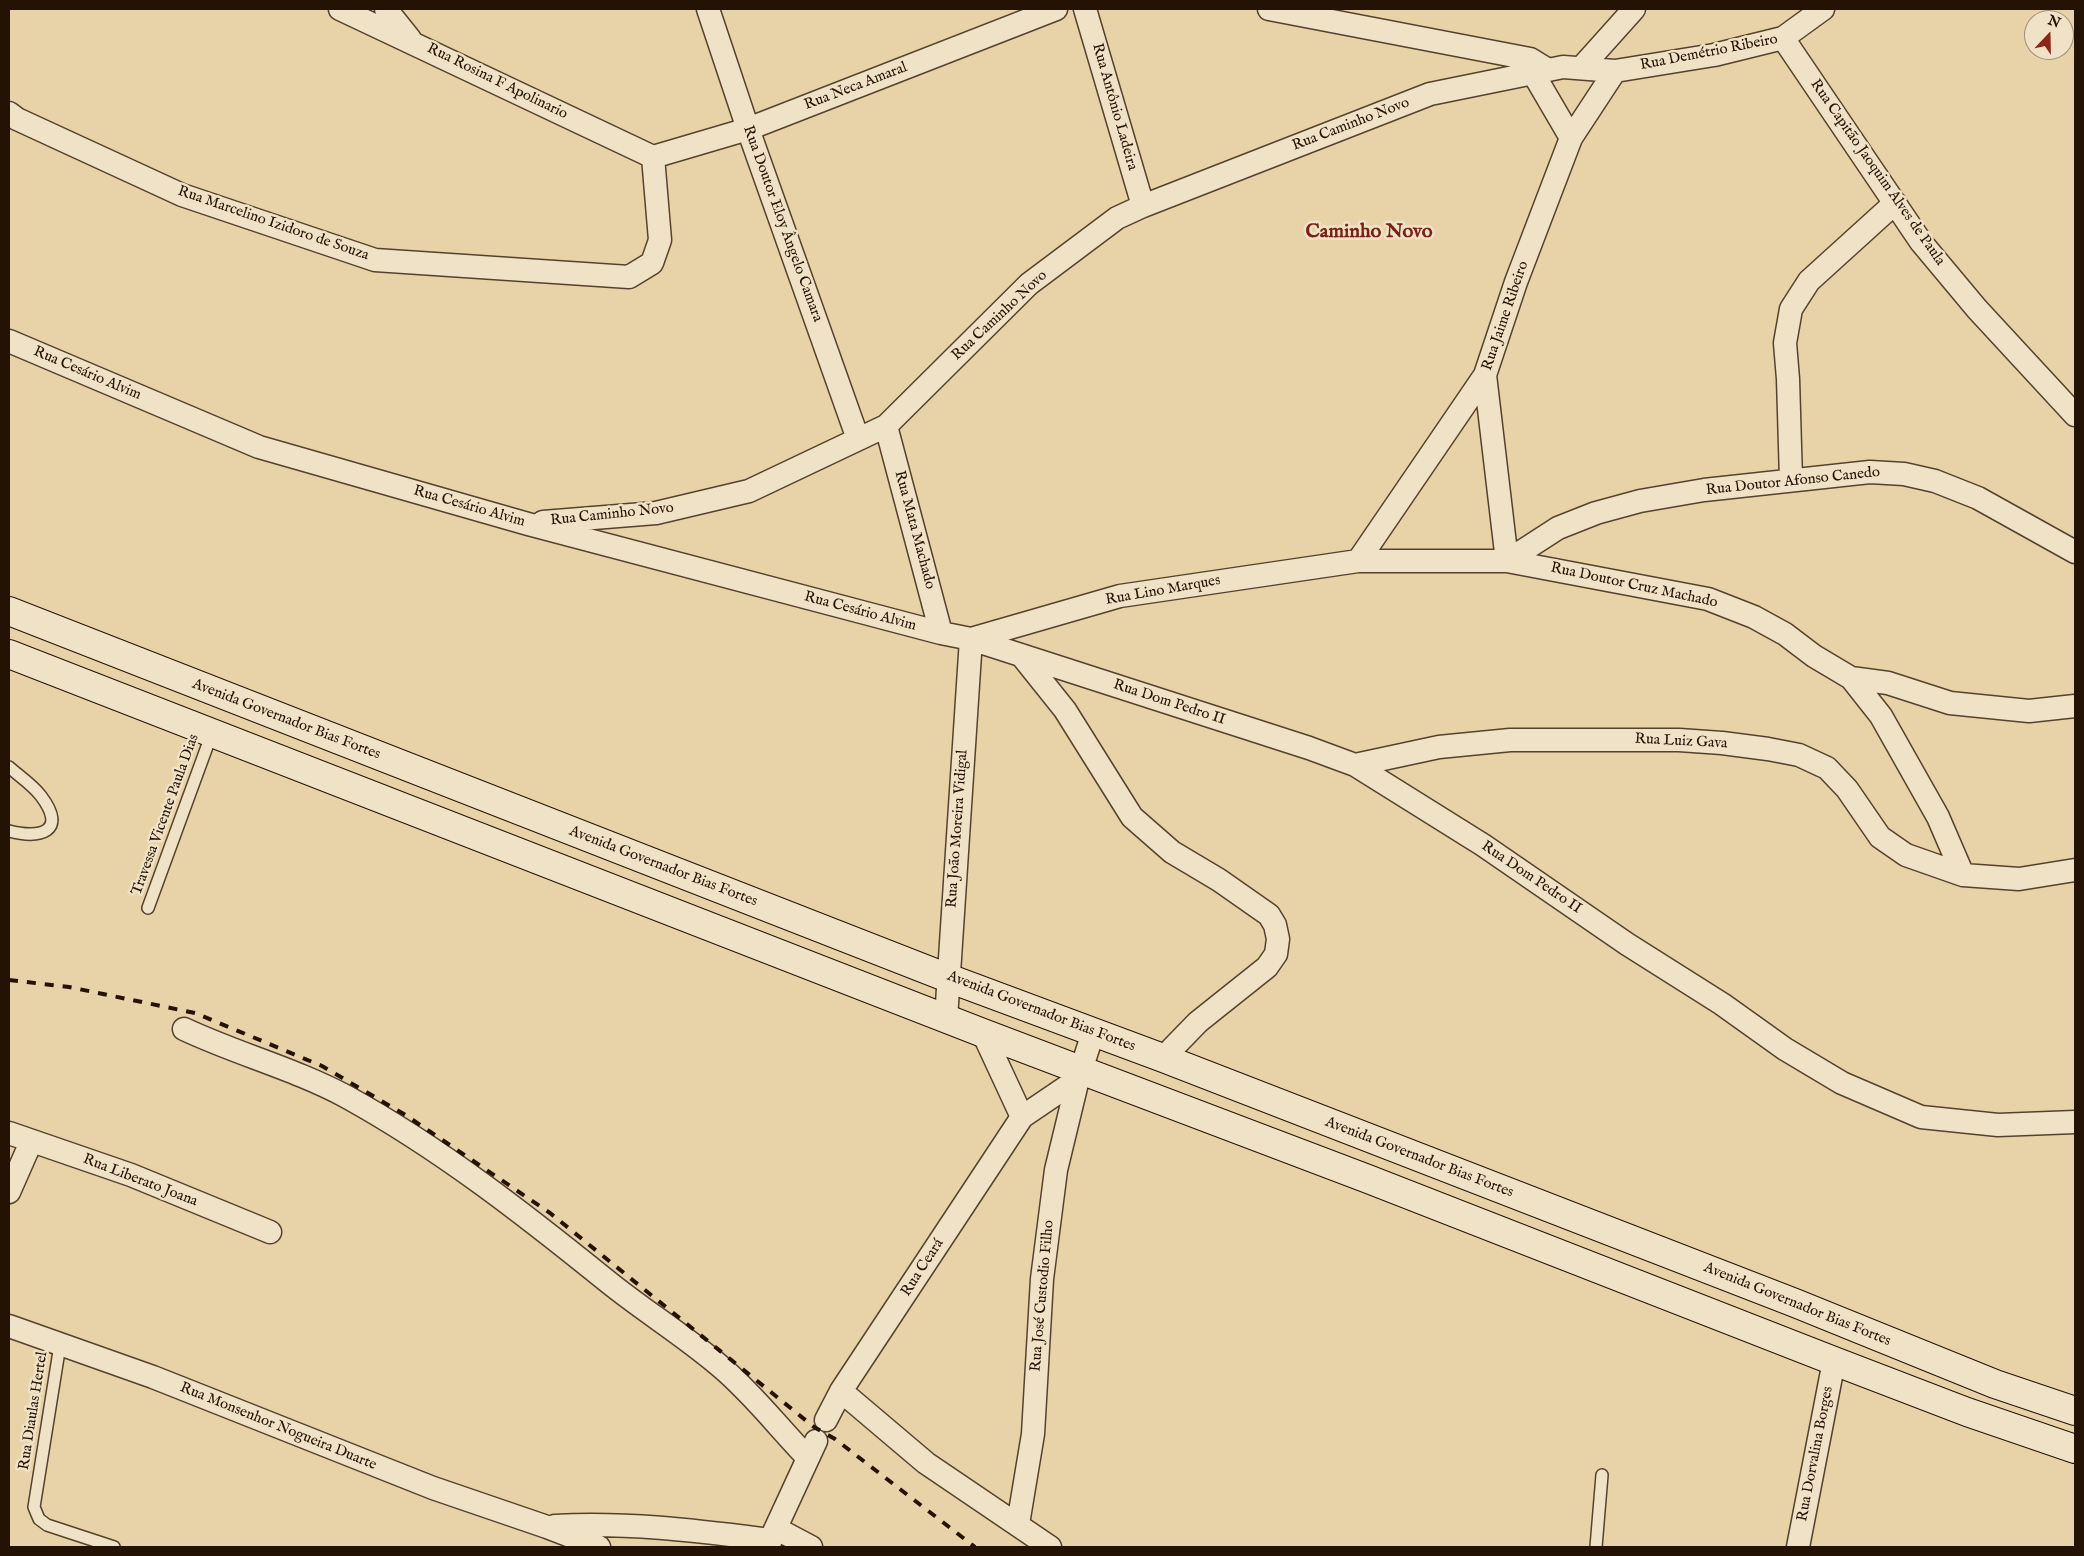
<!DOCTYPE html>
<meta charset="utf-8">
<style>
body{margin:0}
#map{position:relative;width:2084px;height:1556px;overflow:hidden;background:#e8d2a8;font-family:"IM FELL English",serif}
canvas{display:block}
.frame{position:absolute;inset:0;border:10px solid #241205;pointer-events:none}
.north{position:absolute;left:2024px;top:10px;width:50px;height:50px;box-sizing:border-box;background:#f0e2c6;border:1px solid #9e8f79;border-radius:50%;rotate:21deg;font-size:14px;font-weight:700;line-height:20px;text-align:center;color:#241205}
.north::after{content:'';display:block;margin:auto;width:18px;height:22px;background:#8f2418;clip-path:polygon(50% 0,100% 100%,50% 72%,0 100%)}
</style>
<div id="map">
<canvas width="2084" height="1556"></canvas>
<div class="frame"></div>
<div class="north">N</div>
</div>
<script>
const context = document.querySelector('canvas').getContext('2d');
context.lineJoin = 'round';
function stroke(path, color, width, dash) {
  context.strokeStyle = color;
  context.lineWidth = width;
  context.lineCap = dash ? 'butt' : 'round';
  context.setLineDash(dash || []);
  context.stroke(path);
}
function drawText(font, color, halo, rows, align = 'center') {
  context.font = font + ' "IM FELL English",serif';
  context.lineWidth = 5;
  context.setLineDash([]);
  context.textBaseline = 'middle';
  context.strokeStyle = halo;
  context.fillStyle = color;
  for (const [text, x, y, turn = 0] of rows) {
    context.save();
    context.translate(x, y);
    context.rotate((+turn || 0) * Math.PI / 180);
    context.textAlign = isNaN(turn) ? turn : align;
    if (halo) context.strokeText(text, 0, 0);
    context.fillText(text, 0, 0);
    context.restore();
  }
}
const service = new Path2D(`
 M9 767C19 776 33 785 41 796 68 832 40 839 9 831
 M148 908 212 733
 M60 1345 34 1507 39 1519 47 1525 114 1547
 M1596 1547 1602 1475`);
const minor = new Path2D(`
 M340 9 653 157
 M386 9 410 39
 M708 9 748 129 858 439
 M1085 9 1143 206
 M1269 9 1530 59 1548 70
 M1783 38 1921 242 1977 309 2075 415
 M1582 67 1634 9
 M1533 73 1571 138
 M9 113 17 119 182 195 375 260 629 277 652 263 660 240 653 157
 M653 157 748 129 1056 9
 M9 341 259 447 528 524 941 633 971 639 1309 748 1355 765 1483 845 1627 944 1722 1004 1785 1049 1842 1083 1921 1117 1998 1125 2075 1122
 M886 426 941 633
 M1791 480 1788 379 1785 343 1791 309 1809 281 1895 203
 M543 522 656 513 749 491 886 426 1029 284 1117 218 1143 206 1430 94 1563 67 1615 71 1714 55 1783 38 1823 9
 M1358 561 1485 375
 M1507 561 1558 528 1596 513 1640 501 1704 490 1870 472 1904 474 1935 481 1978 498 2075 552
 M1507 561 1485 375 1516 282 1571 138 1615 71
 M971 639 1120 596 1358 561H1507L1708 599 1754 617 1785 634 1814 656 1851 678 1881 716 1938 817 1963 875
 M1021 655 1065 710 1132 817 1172 852 1219 880 1269 915 1275 925 1278 939 1276 954 1267 967 1198 1022 1163 1058
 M1851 678 1888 683 1950 703 2029 711 2075 706
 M1355 765 1439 747 1510 740H1679L1722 743 1768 749 1799 755 1827 768 1847 789 1880 837 1906 855 1963 875 2019 879 2075 870
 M946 1019 971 639
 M184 1029C237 1054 295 1069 347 1097 441 1149 524 1214 607 1281 644 1311 685 1336 721 1367 753 1394 779 1428 808 1458
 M983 1033 1022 1117
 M9 1133 131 1175 270 1232
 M9 1192 31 1142
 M9 1326 153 1377 433 1488 547 1527 599 1547
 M841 1391 926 1463 1050 1547
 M826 1420 841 1391 1022 1117 1078 1079
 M1018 1524 1033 1434 1042 1279 1056 1170 1078 1079 1093 1033
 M555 1526C629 1522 698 1531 771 1540
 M777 1529 811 1547
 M767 1547 816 1441
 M1798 1547 1834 1361`);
const secondary = new Path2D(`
 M9 611 948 978 1163 1058 1795 1303 1995 1384 2075 1411
 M9 654 983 1033 1368 1179 1834 1361 1967 1412 2075 1449`);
stroke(service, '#55422e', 14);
stroke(minor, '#55422e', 25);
stroke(secondary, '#241205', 30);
stroke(service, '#f0e2c6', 11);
stroke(minor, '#f0e2c6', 22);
stroke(secondary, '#f0e2c6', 28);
stroke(new Path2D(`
 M9 980 69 987 195 1013 322 1066 407 1116 550 1213 814 1427 835 1439 975 1547`), '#241205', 4, [9, 9]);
drawText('15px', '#241205', '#f0e2c6', [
 ["Rua Demétrio Ribeiro",1709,53,-11],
 ["Rua Rosina F Apolinario",497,82,26],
 ["Rua Neca Amaral",856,87,-21],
 ["Rua Antônio Ladeira",1114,107,74],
 ["Rua Caminho Novo",1351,125,-21],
 ["Rua Capitão Jaoquim Alves de Paula",1877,173,55],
 ["Rua Marcelino Izidoro de Souza",273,224,19],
 ["Rua Doutor Eloy Ângelo Camara",782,224,70],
 ["Rua Caminho Novo",1000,316,-43],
 ["Rua Jaime Ribeiro",1506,316,-71],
 ["Rua Cesário Alvim",87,374,23],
 ["Rua Doutor Afonso Canedo",1793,482,-6],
 ["Rua Cesário Alvim",469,507,16],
 ["Rua Caminho Novo",612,515,-6],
 ["Rua Mata Machado",914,530,75],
 ["Rua Doutor Cruz Machado",1634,586,12],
 ["Rua Lino Marques",1163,591,-10],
 ["Rua Cesário Alvim",860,612,15],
 ["Rua Dom Pedro II",1169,703,18],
 ["Avenida Governador Bias Fortes",286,720,21],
 ["Rua Luiz Gava",1681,742,3],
 ["Travessa Vicente Paula Dias",166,815,-70],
 ["Rua João Moreira Vidigal",958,829,-86],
 ["Avenida Governador Bias Fortes",663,867,21],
 ["Rua Dom Pedro II",1531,878,34],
 ["Avenida Governador Bias Fortes",1041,1012,21],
 ["Avenida Governador Bias Fortes",1419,1158,21],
 ["Rua Liberato Joana",140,1181,21],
 ["Rua Ceará",923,1268,-57],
 ["Rua José Custodio Filho",1043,1296,-85],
 ["Avenida Governador Bias Fortes",1797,1305,22],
 ["Rua Diaulas Hertel",34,1411,-81],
 ["Rua Monsenhor Nogueira Duarte",278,1427,22],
 ["Rua Dorvalina Borges",1816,1454,-79]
]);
drawText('bold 20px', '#7a1f14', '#f0e2c6', [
 ["Caminho Novo",1369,233]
]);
</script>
